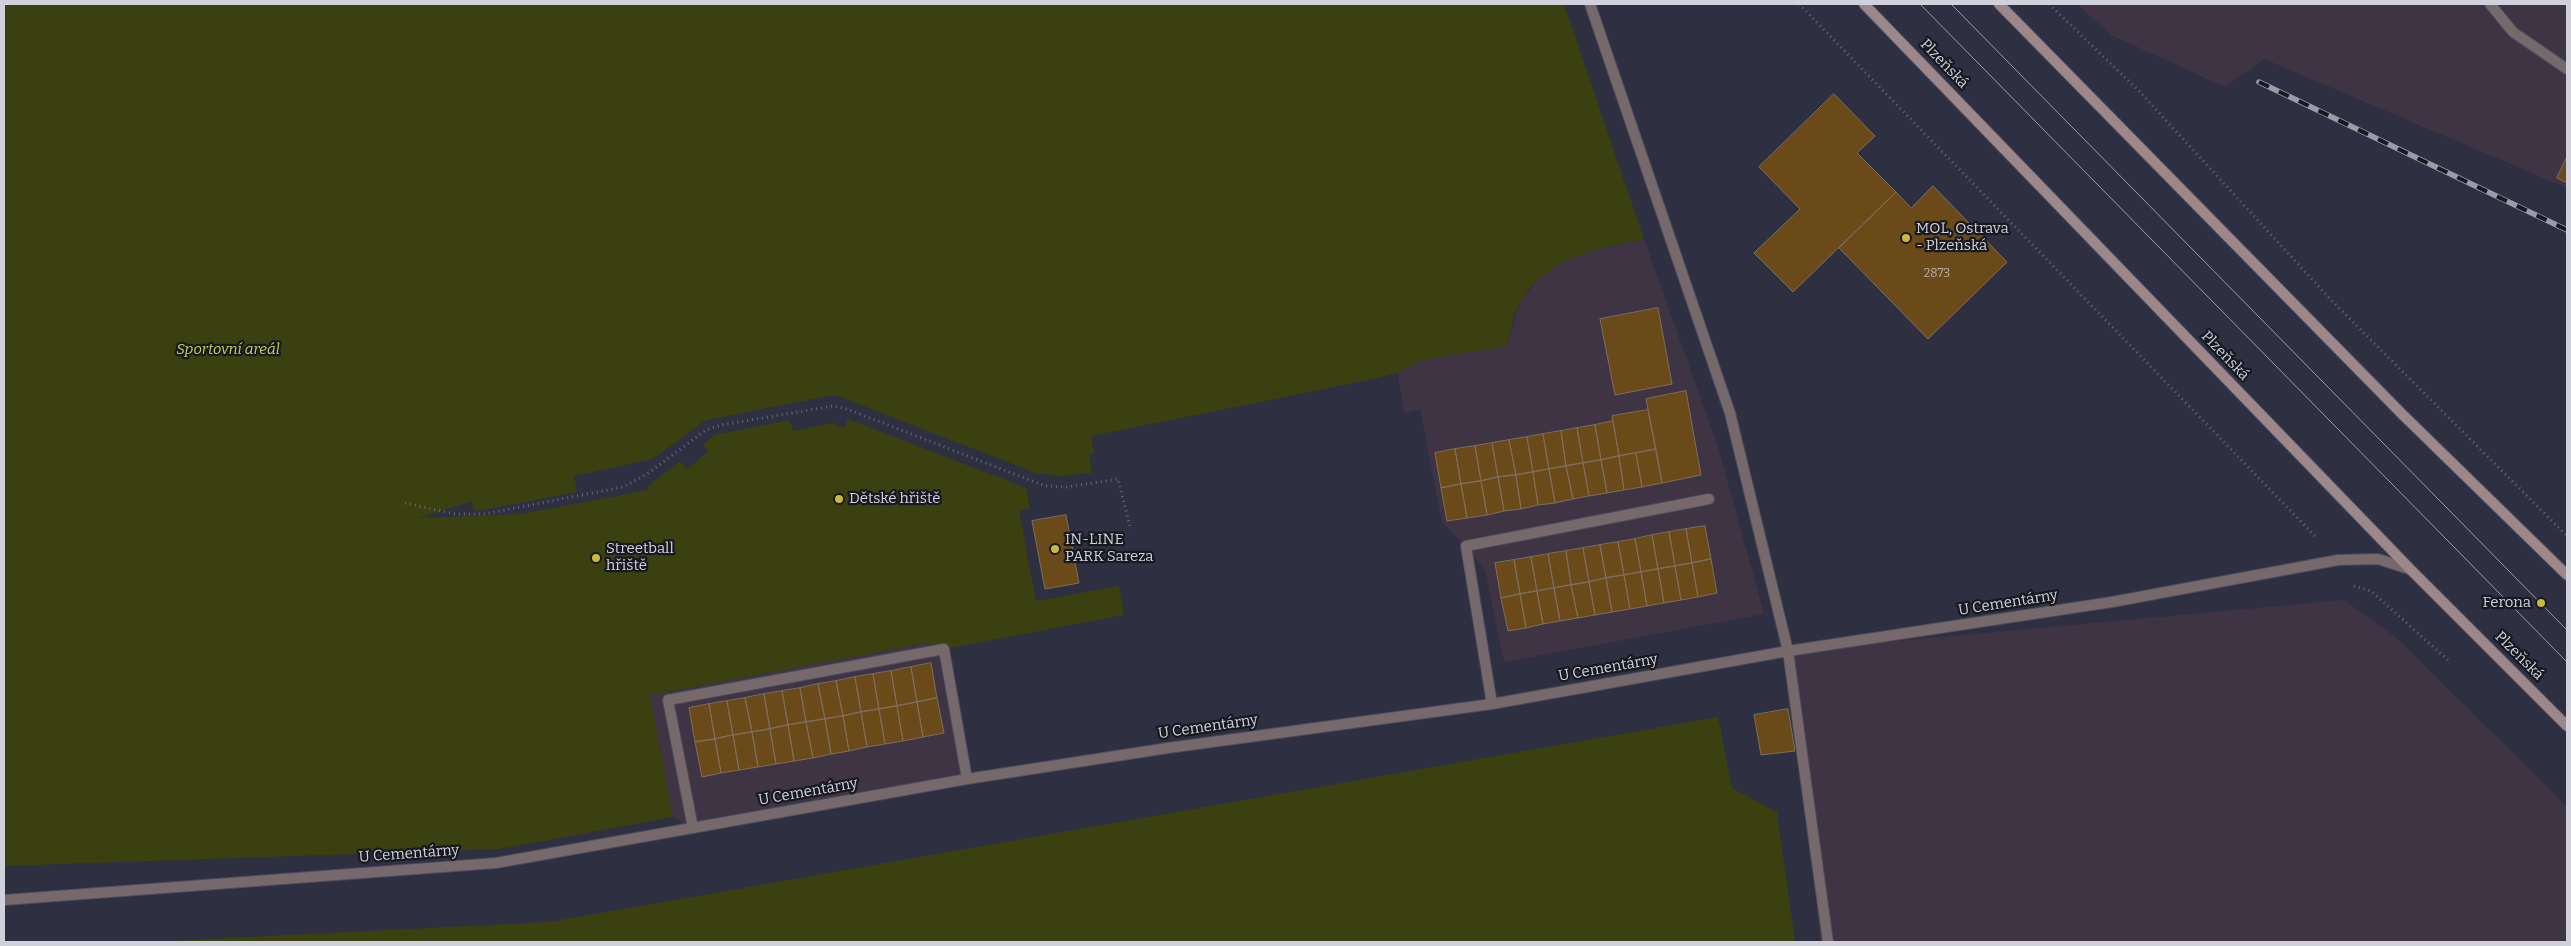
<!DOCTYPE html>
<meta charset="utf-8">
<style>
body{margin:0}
#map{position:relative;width:2571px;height:946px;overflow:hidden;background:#2f2f42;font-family:Bitter,serif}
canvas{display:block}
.frame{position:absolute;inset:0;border:5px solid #d1d1de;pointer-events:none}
</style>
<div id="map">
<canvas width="2571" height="946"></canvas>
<div class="frame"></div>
</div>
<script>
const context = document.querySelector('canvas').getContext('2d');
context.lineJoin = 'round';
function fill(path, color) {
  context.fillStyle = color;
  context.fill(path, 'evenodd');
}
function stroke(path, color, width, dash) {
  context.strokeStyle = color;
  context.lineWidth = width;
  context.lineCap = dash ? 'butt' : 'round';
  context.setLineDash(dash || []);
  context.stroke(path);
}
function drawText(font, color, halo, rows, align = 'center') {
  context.font = font + ' Bitter,serif';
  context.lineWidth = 4.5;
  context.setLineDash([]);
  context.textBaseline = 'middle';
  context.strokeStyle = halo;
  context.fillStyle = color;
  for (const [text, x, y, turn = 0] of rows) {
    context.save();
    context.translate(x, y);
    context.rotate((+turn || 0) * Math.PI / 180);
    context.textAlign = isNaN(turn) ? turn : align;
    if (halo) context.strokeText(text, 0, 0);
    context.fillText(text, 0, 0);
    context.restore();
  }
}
fill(new Path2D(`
 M2077 4H2567V188L2264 59 2225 87 2111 35Z
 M1644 239 1718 447 1764 614 1504 662 1486 573 1466 546 1442 522 1420 409 1404 413 1398 373 1421 360 1507 346 1520 302 1544 272 1580 254Z
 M2344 600 2396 637 2567 807V942H1821L1788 651Z
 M927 643 944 649 967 779 693 828 673 817 650 695Z`), '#3f3444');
fill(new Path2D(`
 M4 4H1564L1644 239C1598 249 1547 256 1521 301 1513 313 1511 332 1507 346L1421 360 1398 373 1364 381 1091 436 1094 453 1089 454 1092 473 1060 476 1036 473 835 395 706 420 653 459 574 476 577 492 478 511 472 509 473 501 418 518 521 514 648 490V486L680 461 687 469 708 452 703 444 714 435 790 420 793 431 833 423 845 428 848 419 1026 488 1030 508 1019 511 1036 601 1119 586 1124 615 944 649 927 643 650 695 673 817 500 849 4 866Z
 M1718 717 1732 788 1777 812 1795 942H149L549 922Z`), '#3a400f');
const building = new Path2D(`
 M1834 94 1875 136 1857 153 1896 192 1793 292 1754 253 1800 209 1759 167Z
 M2567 157V183L2557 178Z
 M1933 186 2007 262 1928 339 1839 248 1896 192 1911 208Z
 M1658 308 1672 384 1615 395 1600 319Z
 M1686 391 1701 475 1662 483 1646 399Z
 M1648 410 1656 449 1619 456 1612 416Z
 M1613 421 1619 456 1601 460 1595 425Z
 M1595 425 1601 460 1583 463 1577 428Z
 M1577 428 1583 463 1566 466 1561 431Z
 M1561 431 1566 466 1549 469 1543 434Z
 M1543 434 1549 469 1533 472 1527 437Z
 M1527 437 1533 472 1516 475 1509 440Z
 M1509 440 1516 475 1498 477 1492 443Z
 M1492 443 1498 477 1481 481 1475 446Z
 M1475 446 1481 481 1461 484 1455 449Z
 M1455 449 1461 484 1441 488 1435 453Z
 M1656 449 1662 483 1642 487 1636 453Z
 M1636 453 1642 487 1624 490 1619 456Z
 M1619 456 1624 490 1607 493 1601 460Z
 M1601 460 1607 493 1589 496 1583 463Z
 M1583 463 1589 496 1573 499 1566 466Z
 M1566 466 1573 499 1555 503 1549 469Z
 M1549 469 1555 503 1538 505 1533 472Z
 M1533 472 1538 505 1521 509 1516 475Z
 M1516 475 1521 509 1504 511 1498 477Z
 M1498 477 1504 511 1487 515 1481 481Z
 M1481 481 1487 515 1467 518 1461 484Z
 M1461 484 1467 518 1447 521 1441 488Z
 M1066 515 1079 583 1045 589 1032 521Z
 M1705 526 1711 559 1692 563 1686 529Z
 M1686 529 1692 563 1675 566 1669 532Z
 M1669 532 1675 566 1658 569 1652 535Z
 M1652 535 1658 569 1641 572 1635 539Z
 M1635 539 1641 572 1624 575 1618 542Z
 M1618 542 1624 575 1606 578 1600 545Z
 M1600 545 1606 578 1589 582 1583 548Z
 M1583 548 1589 582 1571 585 1566 551Z
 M1566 551 1571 585 1554 588 1548 554Z
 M1548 554 1554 588 1537 591 1531 557Z
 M1531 557 1537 591 1520 594 1514 560Z
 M1711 559 1717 593 1698 597 1692 563Z
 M1514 560 1520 594 1501 598 1495 563Z
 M1692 563 1698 597 1681 600 1675 566Z
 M1675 566 1681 600 1664 603 1658 569Z
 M1658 569 1664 603 1647 606 1641 572Z
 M1641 572 1647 606 1630 609 1624 575Z
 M1624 575 1630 609 1612 612 1606 578Z
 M1606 578 1612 612 1595 615 1589 582Z
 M1589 582 1595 615 1578 618 1571 585Z
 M1571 585 1578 618 1560 621 1554 588Z
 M1554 588 1560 621 1543 624 1537 591Z
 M1537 591 1543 624 1526 628 1520 594Z
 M1520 594 1526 628 1508 631 1501 598Z
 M931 663 937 698 917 702 911 667Z
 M911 667 917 702 897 706 891 671Z
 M891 671 897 706 879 709 873 674Z
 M873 674 879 709 861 712 855 677Z
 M855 677 861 712 843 716 836 681Z
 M836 681 843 716 825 719 818 684Z
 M818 684 825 719 806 722 800 688Z
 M800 688 806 722 788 725 782 691Z
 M782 691 788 725 770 729 764 694Z
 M764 694 770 729 752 732 745 698Z
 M745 698 752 732 733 735 727 701Z
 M937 698 944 733 923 737 917 702Z
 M727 701 733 735 715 739 709 704Z
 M917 702 923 737 903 741 897 706Z
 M709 704 715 739 695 742 689 708Z
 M897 706 903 741 885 744 879 709Z
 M879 709 885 744 867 747 861 712Z
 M1788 709 1795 751 1761 755 1754 715Z
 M861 712 867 747 849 751 843 716Z
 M843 716 849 751 831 754 825 719Z
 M825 719 831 754 813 758 806 722Z
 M806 722 813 758 794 761 788 725Z
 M788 725 794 761 776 764 770 729Z
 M770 729 776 764 758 767 752 732Z
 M752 732 758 767 739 770 733 735Z
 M733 735 739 770 721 773 715 739Z
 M715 739 721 773 702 777 695 742Z`);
fill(building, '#6b4a1a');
stroke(building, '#7e6e5b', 1);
const lane = new Path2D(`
 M1492 704 1466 546 1709 499
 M693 828 668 700 944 649 967 779`);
const street = new Path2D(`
 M1590 4 1730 413 1788 651 1828 942
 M2490 4 2513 32 2567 69
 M4 900 496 863 967 779 1168 748 1492 704 1788 651 2112 602 2338 560 2378 559 2409 569`);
const secondary = new Path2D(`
 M1864 4 2411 570 2567 726
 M1999 4 2403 415 2567 575`);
stroke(lane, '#4c4c5e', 12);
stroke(street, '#4c4c5e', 12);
stroke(secondary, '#4c4c5e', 12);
stroke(new Path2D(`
 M1799 4 2317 538
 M2049 4 2138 90 2332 301 2567 536
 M405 503 455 514H484L623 487 647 474 706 430 721 425 833 406 847 409 1045 486 1067 487 1118 479 1131 530
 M2354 586 2371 591 2449 661`), '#676778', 3, [1, 4]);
stroke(lane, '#75696b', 10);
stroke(street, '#75696b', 10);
stroke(secondary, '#9c888b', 10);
stroke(new Path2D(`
 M1920 4 2567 662
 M1951 4 2567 630`), '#9b9baa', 1);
const rail = new Path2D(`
 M2259 82 2567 230`);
stroke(rail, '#9b9baa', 5.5);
stroke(rail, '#181821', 4, [11]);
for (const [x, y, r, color] of [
 [1906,238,5,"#cdb938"],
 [839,499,5,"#cdb938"],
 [1055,549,5,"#cdb938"],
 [596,558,5,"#cdb938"],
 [2541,603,5,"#cdb938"]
]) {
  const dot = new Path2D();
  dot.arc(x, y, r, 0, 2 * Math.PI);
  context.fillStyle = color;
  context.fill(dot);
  stroke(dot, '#181821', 2);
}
drawText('12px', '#b8afad', null, [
 ["2873",1937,274]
]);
drawText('15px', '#d1d1de', '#181821', [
 ["Plzeňská",1944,64,46],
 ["Plzeňská",2225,356,46],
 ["U Cementárny",2008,603,-9],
 ["Plzeňská",2519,656,45],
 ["U Cementárny",1608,668,-10],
 ["U Cementárny",1208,727,-8],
 ["U Cementárny",808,792,-10],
 ["U Cementárny",409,854,-4]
]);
drawText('15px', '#d1d1de', '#181821', [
 ["MOL, Ostrava",1916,229],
 ["- Plzeňská",1916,246],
 ["Dětské hřiště",849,499],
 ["IN-LINE",1065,540],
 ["PARK Sareza",1065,557],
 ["Streetball",606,549],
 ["hřiště",606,566],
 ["Ferona",2531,603,"right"]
], 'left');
drawText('italic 15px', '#c4d54e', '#181821', [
 ["Sportovní areál",228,350]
]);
</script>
